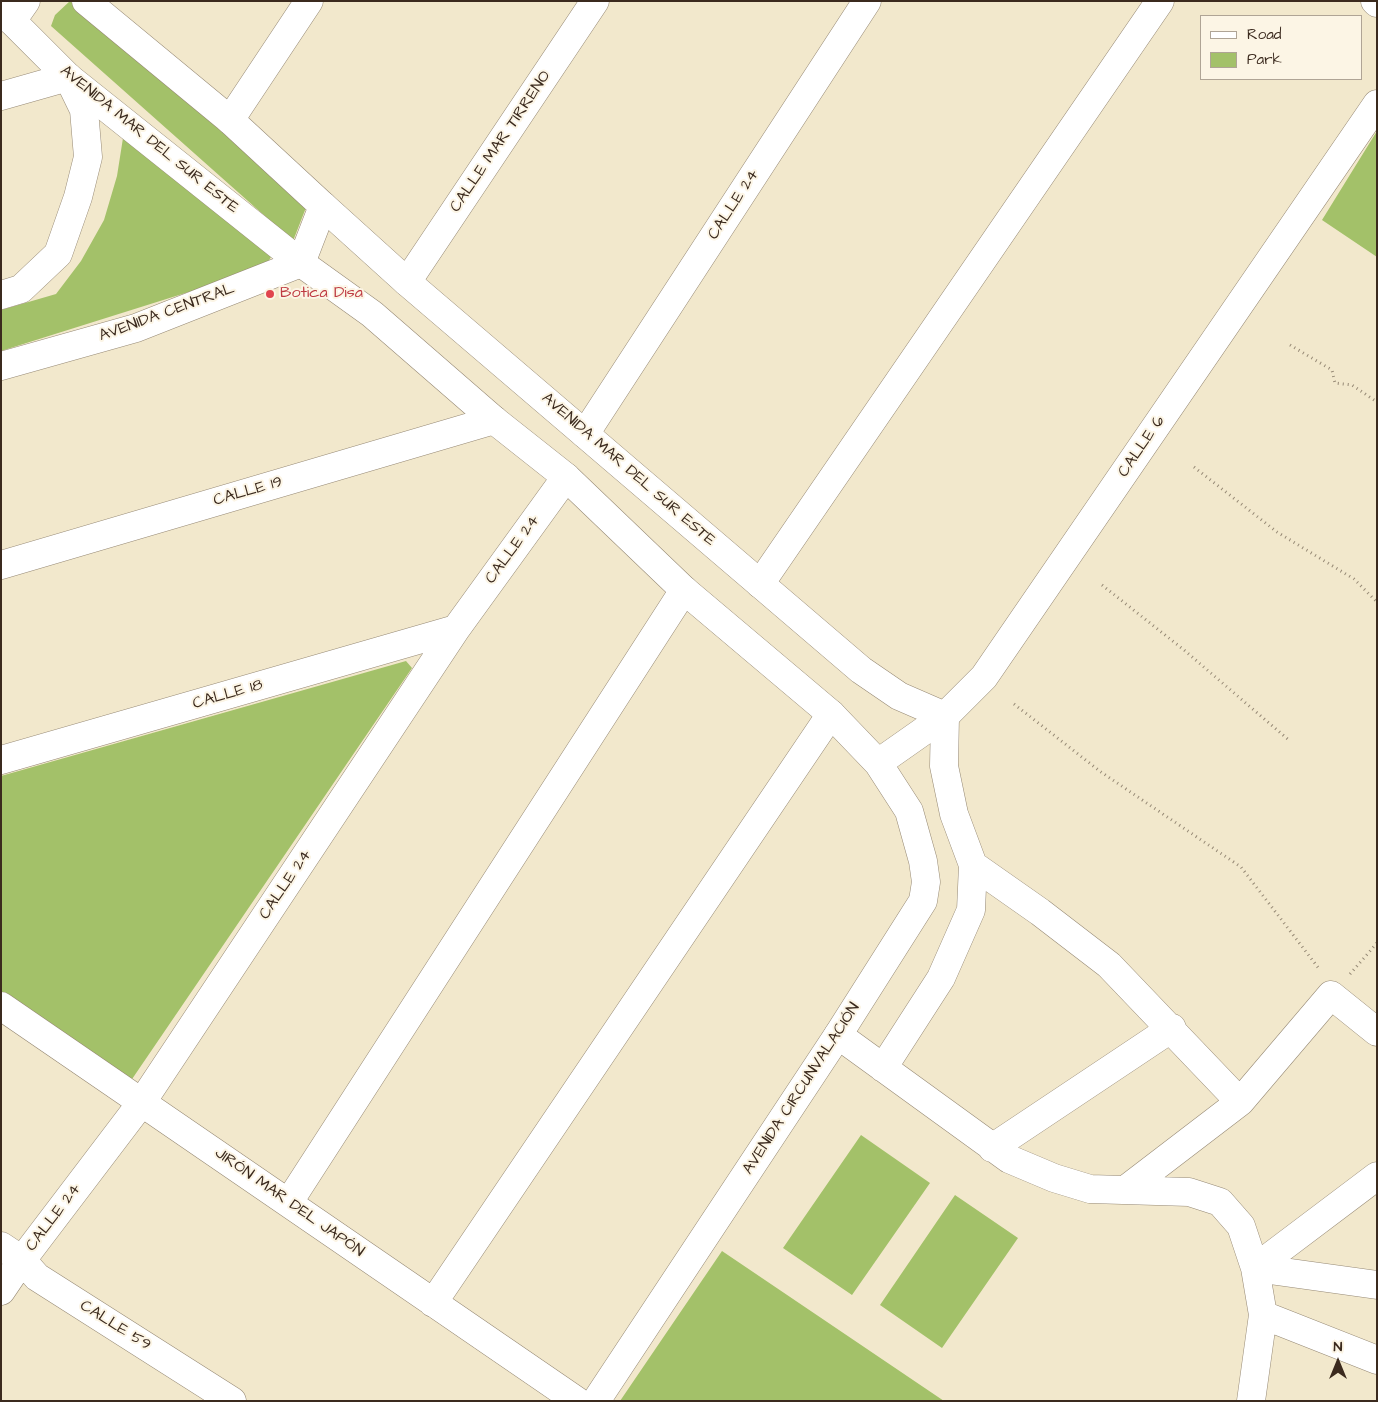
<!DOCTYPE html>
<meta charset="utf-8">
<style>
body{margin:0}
#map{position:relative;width:1378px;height:1402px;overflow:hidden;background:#f2e8cc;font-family:"Architects Daughter",sans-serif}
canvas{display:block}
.frame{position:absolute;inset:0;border:2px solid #3b2a1e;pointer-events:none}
.legend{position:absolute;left:1200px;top:15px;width:162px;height:65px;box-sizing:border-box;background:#fcf5e5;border:1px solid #afa495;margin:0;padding:6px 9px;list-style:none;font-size:15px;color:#3b2a1e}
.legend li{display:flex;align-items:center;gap:10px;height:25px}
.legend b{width:25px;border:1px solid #afa495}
.north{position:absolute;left:1313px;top:1337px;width:50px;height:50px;-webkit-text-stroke:4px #fcf5e5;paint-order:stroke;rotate:0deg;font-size:14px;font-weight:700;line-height:20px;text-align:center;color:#3b2a1e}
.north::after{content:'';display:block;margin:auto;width:18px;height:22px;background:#3b2a1e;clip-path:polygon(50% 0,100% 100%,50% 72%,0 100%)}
</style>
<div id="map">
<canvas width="1378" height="1402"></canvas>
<div class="frame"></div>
<ul class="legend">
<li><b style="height:6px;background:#fff"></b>Road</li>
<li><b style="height:14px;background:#a3c169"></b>Park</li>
</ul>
<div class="north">N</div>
</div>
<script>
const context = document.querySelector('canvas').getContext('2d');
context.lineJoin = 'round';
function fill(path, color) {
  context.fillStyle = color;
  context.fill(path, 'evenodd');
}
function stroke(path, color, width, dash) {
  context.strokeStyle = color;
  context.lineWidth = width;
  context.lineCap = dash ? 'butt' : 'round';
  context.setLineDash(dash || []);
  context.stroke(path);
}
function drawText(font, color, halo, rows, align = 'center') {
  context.font = font + ' "Architects Daughter",sans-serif';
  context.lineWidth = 4;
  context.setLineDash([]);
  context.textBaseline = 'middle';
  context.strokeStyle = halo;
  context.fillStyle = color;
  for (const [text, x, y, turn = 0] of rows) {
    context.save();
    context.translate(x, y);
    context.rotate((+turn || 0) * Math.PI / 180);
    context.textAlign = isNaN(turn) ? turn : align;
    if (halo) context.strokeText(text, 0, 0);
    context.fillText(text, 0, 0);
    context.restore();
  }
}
fill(new Path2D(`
 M70 1 307 205 293 241 51 26 55 15Z
 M1377 131V257L1322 220Z
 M123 138 272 255 265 268 1 351V310L56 294 81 261 104 220 117 176Z
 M406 661 412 668 128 1085 1 996V776Z
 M861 1135 930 1183 852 1295 783 1248Z
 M955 1195 1018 1238 942 1348 880 1305Z
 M722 1251 944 1401H620Z`), '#a3c169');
const minor = new Path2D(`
 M1375 1 1377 3
 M12 21 26 1
 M1 96 68 77
 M230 120 309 1
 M407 282 595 1
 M585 434 867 1
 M1 565 494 420
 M760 584 1160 1
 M1 760 456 629
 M973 865 1040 912 1109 965 1240 1102
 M1 1006 577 1401
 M838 1035 1009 1159 1054 1178 1090 1189 1189 1192 1220 1202 1241 1226 1255 1268 1377 1285
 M883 1068 941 978 971 910 973 865 954 814 944 766 945 716
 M992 1148 1172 1028
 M1125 1190 1240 1102 1331 995 1377 1032
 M289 1202 684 590
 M1 1246 22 1260 37 1277 232 1401
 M1 1291 22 1260 142 1102 456 629 566 477
 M433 1303 831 714
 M1263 1315 1377 1360
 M1251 1401 1263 1315 1255 1268 1377 1176`);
const tertiary = new Path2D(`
 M68 77 301 263 372 314 494 420 566 477 684 590 831 714 878 763 909 811 923 861 926 882 923 901 838 1035 596 1401
 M323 206 407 282 861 670 899 696 945 716
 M878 763 945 716 984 677 1377 104`);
const secondary = new Path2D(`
 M1 10 68 77 84 110 88 157 78 197 58 254 21 289 1 295
 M1 366 136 328 301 263 323 206 230 120 86 1`);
stroke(minor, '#968975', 29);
stroke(tertiary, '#968975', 29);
stroke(secondary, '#968975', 29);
stroke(new Path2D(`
 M1290 345 1332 370 1335 383 1352 385 1377 402
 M1194 467 1277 532 1354 579 1377 602
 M1102 585 1184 650 1290 741
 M1014 704 1101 772 1241 867 1320 970
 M1350 974 1377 943`), '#968975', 3, [1, 4]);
stroke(minor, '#fff', 28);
stroke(tertiary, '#fff', 28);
stroke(secondary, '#fff', 28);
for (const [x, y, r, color] of [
 [270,294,5,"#e0444e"]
]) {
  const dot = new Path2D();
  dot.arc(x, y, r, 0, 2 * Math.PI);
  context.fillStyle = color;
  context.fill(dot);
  stroke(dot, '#fcf5e5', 2);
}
drawText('16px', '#3b2a1e', '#fcf5e5', [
 ["AVENIDA MAR DEL SUR ESTE",149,140,39],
 ["CALLE MAR TIRRENO",501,142,-56],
 ["CALLE 24",734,205,-57],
 ["AVENIDA CENTRAL",167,313,-20],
 ["CALLE 6",1142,447,-56],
 ["AVENIDA MAR DEL SUR ESTE",628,470,41],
 ["CALLE 19",248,492,-16],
 ["CALLE 24",513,550,-54],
 ["CALLE 18",228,695,-16],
 ["CALLE 24",286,885,-56],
 ["AVENIDA CIRCUNVALACIÓN",802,1089,-57],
 ["JIRÓN MAR DEL JAPÓN",289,1203,35],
 ["CALLE 24",54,1218,-53],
 ["CALLE 59",115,1326,32]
]);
drawText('16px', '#be3a42', '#fcf5e5', [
 ["Botica Disa",280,294]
], 'left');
</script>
